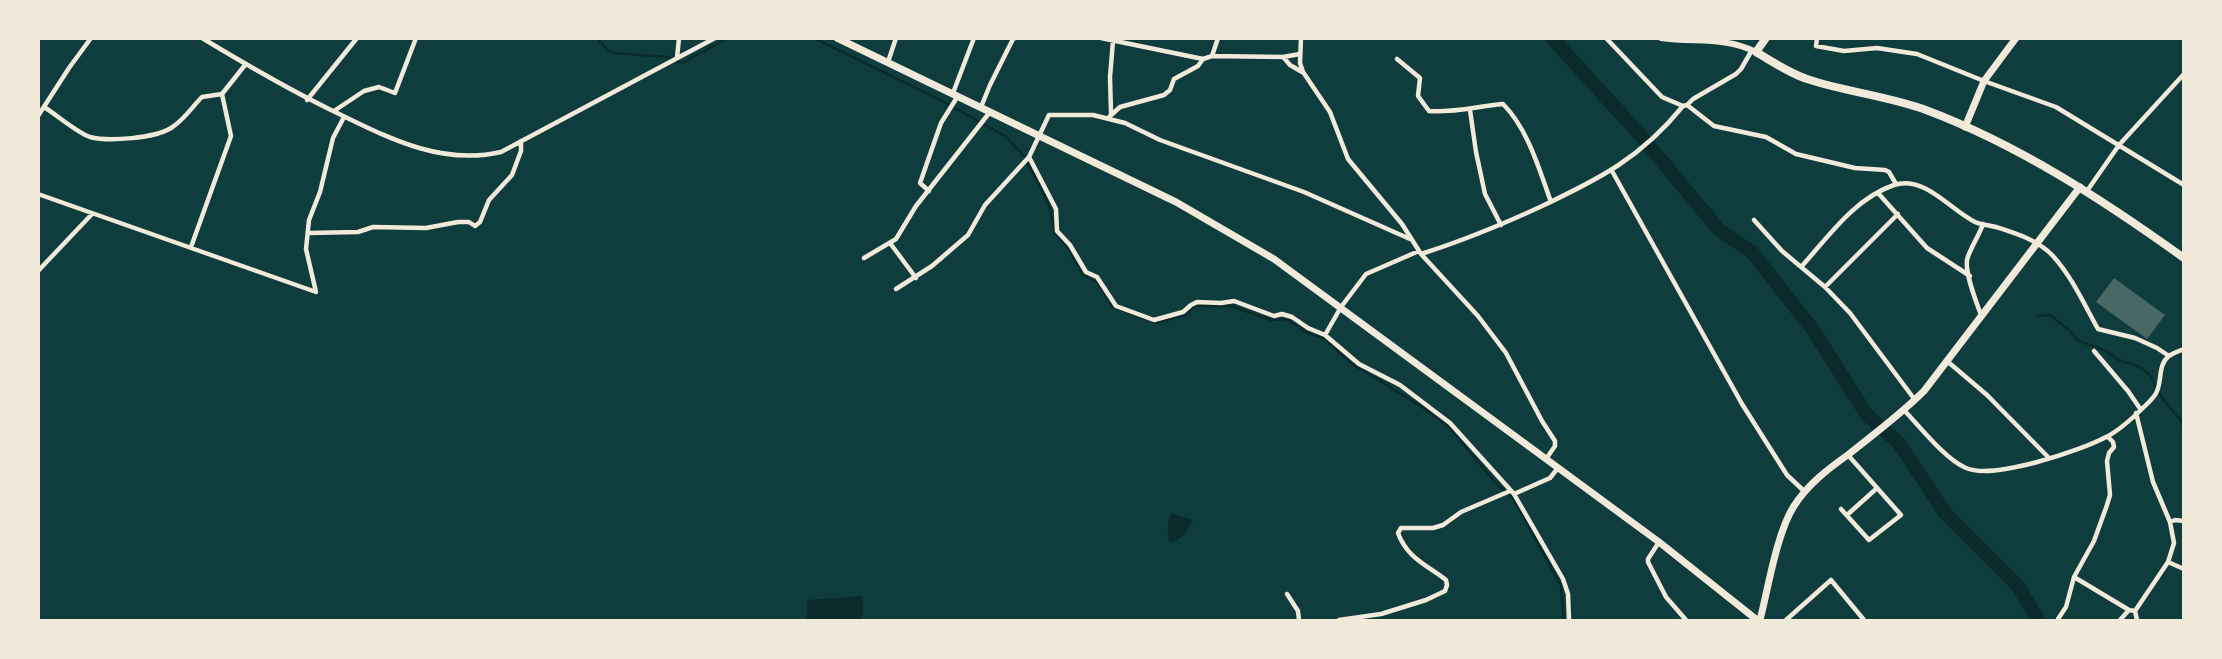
<!DOCTYPE html>
<style>
body{margin:0}
#map{position:relative;width:2222px;height:659px;overflow:hidden;background:#0f3d3e;font-family:Karla,sans-serif}
canvas{display:block}
.frame{position:absolute;inset:0;border:40px solid #f1e9da;pointer-events:none}
</style>
<div id="map">
<canvas width="2222" height="659"></canvas>
<div class="frame"></div>
</div>
<script>
const context = document.querySelector('canvas').getContext('2d');
context.lineJoin = 'round';
function fill(path, color) {
  context.fillStyle = color;
  context.fill(path, 'evenodd');
}
function stroke(path, color, width, dash) {
  context.strokeStyle = color;
  context.lineWidth = width;
  context.lineCap = dash ? 'butt' : 'round';
  context.setLineDash(dash || []);
  context.stroke(path);
}
fill(new Path2D(`
 M1172 513 1193 520 1184 535 1173 543 1168 540C1168 531 1167 521 1172 513Z
 M863 596V620H807V600Z`), '#0a2a2b');
stroke(new Path2D(`
 M597 38 608 51 614 53 668 57 682 63 728 38
 M814 38 942 101 1005 136 1024 156 1045 197 1050 209 1054 232 1068 248 1083 275 1097 282 1113 307 1156 323 1186 315 1194 306H1231L1271 320 1287 319 1307 333 1324 338 1351 363 1422 407 1448 426 1494 481 1513 498 1561 586 1564 620
 M2037 316 2050 315 2071 332 2077 340 2104 350 2119 360 2140 367 2150 375 2162 398 2180 419 2184 428`), '#0a2a2b', 2.5);
stroke(new Path2D(`
 M1552 38 1642 137 1719 230 1752 252 1813 330 1867 415 1898 442 1945 513 2018 586 2038 620`), '#0a2a2b', 14);
fill(new Path2D(`
 M2114 278 2165 315 2147 339 2096 302Z`), '#486865');
stroke(new Path2D(`
 M202 38C245 64 288 89 333 111 387 137 440 166 501 152L715 38
 M1101 38 1203 59
 M1301 38 1300 63 1303 72 1330 112 1348 159 1402 224 1421 254
 M1606 38 1662 97 1683 106
 M1817 38 1816 46 1844 51 1877 48 1917 54 1984 81 2056 107 2184 185
 M1212 56 1283 57 1300 54
 M677 58 679 38
 M1284 58 1290 65 1302 72
 M1397 59 1420 78 1418 96 1429 111C1454 113 1478 106 1503 104 1528 129 1539 169 1551 202
 M888 62 896 38
 M953 93 974 38
 M307 100 357 38
 M1687 105 1714 126 1766 137 1796 154 1855 168 1885 170 1889 172 1896 184
 M44 107C57 115 76 132 90 137 109 142 155 138 171 128 184 120 192 107 202 97L222 94
 M981 107 990 85 1013 39 1015 38
 M1470 110 1476 152 1485 194 1501 225
 M334 111 364 91 379 87 395 93 416 38
 M1111 113 1110 77 1113 41
 M38 116 69 68 91 38
 M1108 118 1120 107 1164 95 1170 90 1174 79 1198 66 1203 59 1212 56 1218 38
 M1029 157 1056 209 1057 231 1070 245 1086 272 1097 277 1116 306 1154 320 1183 312 1191 305 1197 302 1221 303 1234 301 1274 316 1282 314 1292 317 1308 328 1325 335 1359 364 1400 385 1450 423 1514 494 1563 579 1568 594 1569 620
 M1612 171 1742 404 1787 475 1805 492
 M929 191 920 183 941 123 956 99
 M2087 191 2119 145 2184 74
 M1878 193 1927 248 1970 276
 M38 194 316 292 306 249 309 220 320 192 333 138 344 117
 M1754 220 1782 251 1825 287 1850 313 1915 400
 M308 233 358 232 373 227 426 228 458 222H469L475 226 480 222 489 200 512 175 521 151V141
 M890 243 916 278
 M191 247 231 136 222 94 245 65
 M864 258 896 239 916 206 990 112
 M1802 266C1828 237 1855 198 1894 185 1925 175 1950 210 1975 222 1981 225 1989 225 1996 227 2015 233 2038 240 2053 256 2072 277 2084 304 2098 329L2135 338 2157 348 2169 356
 M38 271 92 214
 M1825 287 1898 214
 M896 289 932 266 968 235 985 205 1029 157 1049 115H1093L1125 123 1160 140 1304 192 1410 239
 M1981 315C1976 301 1965 274 1967 260 1969 250 1979 236 1983 224
 M1325 335 1341 307 1366 274 1419 251
 M2094 351 2128 391 2141 410
 M1947 361 1987 395 2048 457
 M1904 410C1919 426 1946 460 1966 468 1993 480 2080 451 2106 437 2119 431 2137 414 2148 403 2151 400 2156 395 2157 391 2162 380 2158 364 2169 356 2173 353 2179 351 2184 349
 M2136 413 2153 482 2170 522 2174 543 2168 562 2135 611 2137 620
 M1546 459 1555 446V441L1542 421 1506 353 1478 316 1421 254C1462 241 1501 225 1540 207 1599 179 1641 158 1683 106L1687 105 1693 99 1736 74 1741 69 1752 50
 M1514 494 1550 478 1558 468
 M1841 509 1869 540 1901 515 1848 455
 M1847 515 1876 489
 M2170 522 2175 520 2184 521
 M1659 542 1648 559V562L1666 597 1686 620
 M2168 562 2184 569
 M2074 577 2129 610 2135 611
 M1287 594 1298 611 1299 620
 M2058 619 2066 607 2074 577 2094 541 2107 505 2110 495 2107 461 2109 453 2114 447 2113 442 2108 437
 M1339 620 1381 614 1426 600 1445 591 1447 585 1446 580C1427 565 1407 558 1398 533L1401 528H1433L1443 525 1461 512 1510 491
 M1786 620 1831 580 1864 620
 M2120 620 2129 610`), '#f1e9da', 4.5);
stroke(new Path2D(`
 M1661 38C1695 43 1724 36 1756 52`), '#f1e9da', 6);
stroke(new Path2D(`
 M1965 127 1984 81 2016 38`), '#f1e9da', 7);
stroke(new Path2D(`
 M837 38 1176 202 1274 259 1659 542 1757 620
 M1760 620C1768 589 1777 532 1794 506 1808 484 1828 469 1849 454 1874 434 1901 414 1924 391L2080 187`), '#f1e9da', 7);
stroke(new Path2D(`
 M1766 38 1756 52C1773 62 1789 73 1807 79 1846 92 1887 96 1926 110 2019 145 2103 200 2184 258`), '#f1e9da', 8);
</script>
